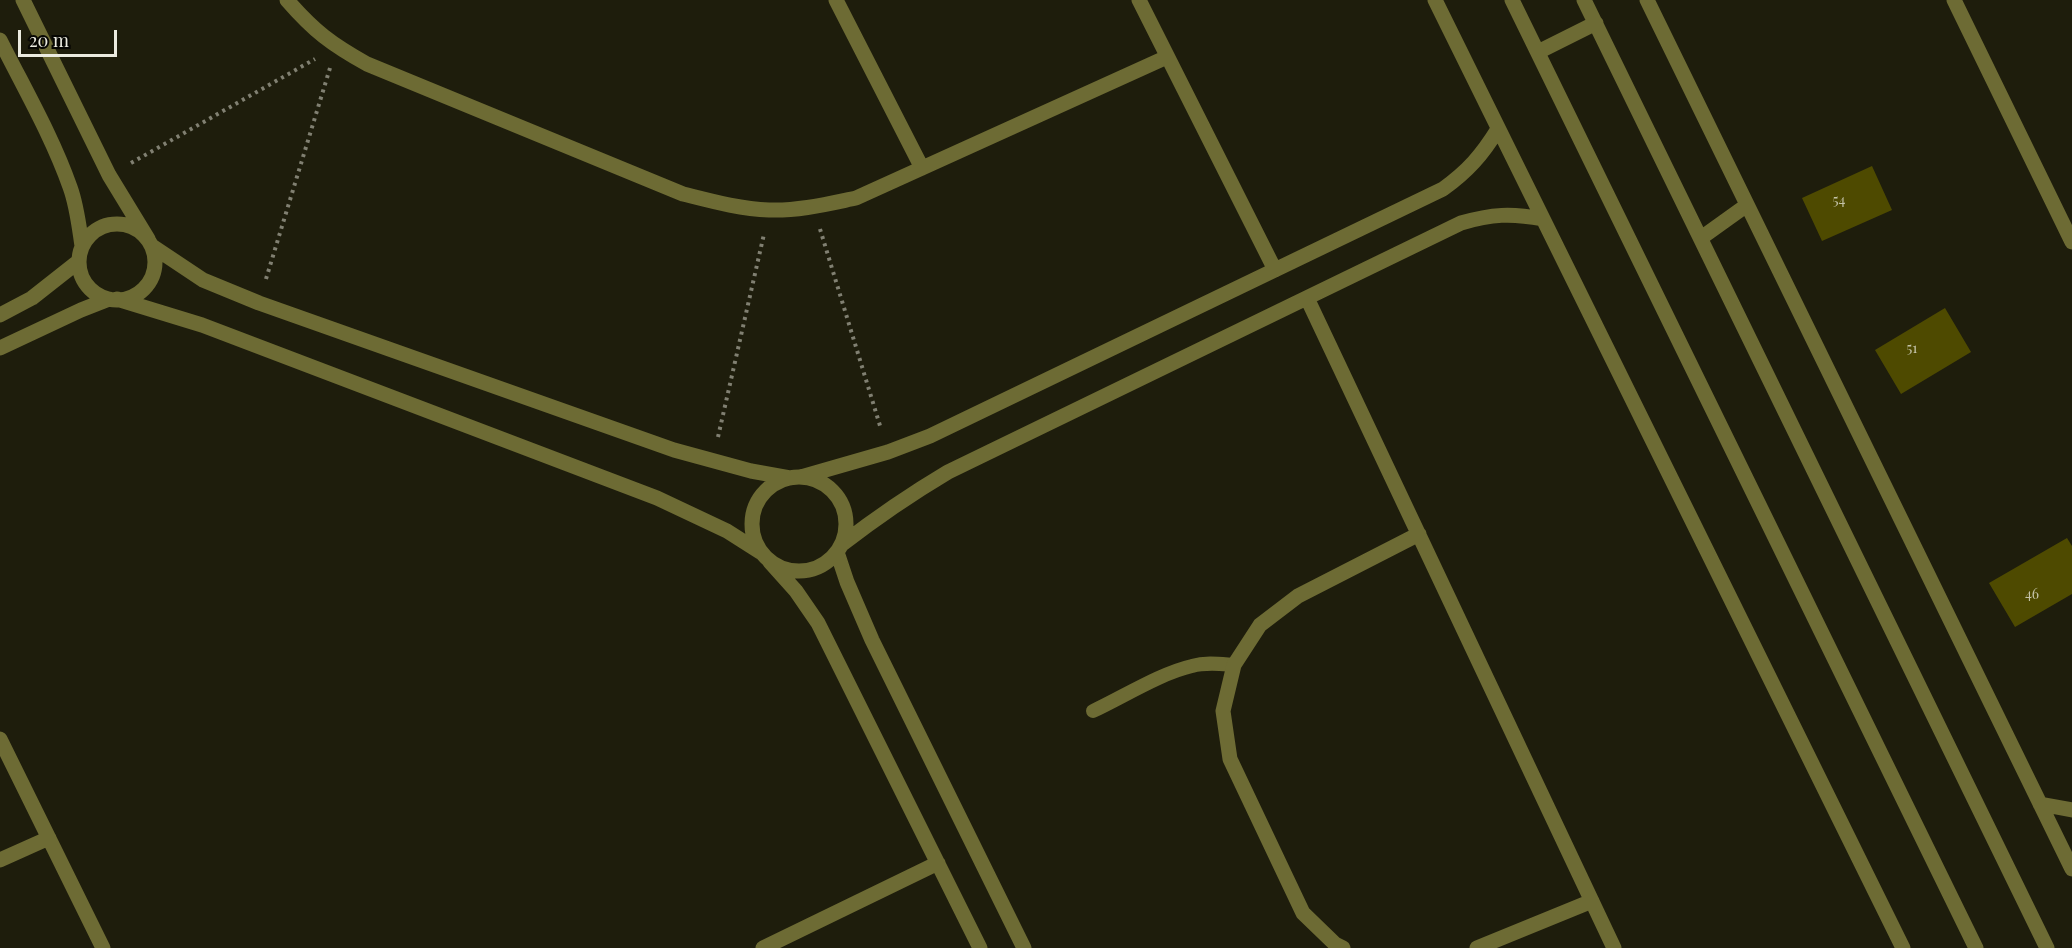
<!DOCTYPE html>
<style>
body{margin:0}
#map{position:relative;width:2072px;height:948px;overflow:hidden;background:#1e1d0c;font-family:"Playfair Display",serif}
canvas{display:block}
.scale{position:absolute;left:18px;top:30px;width:99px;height:27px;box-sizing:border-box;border:3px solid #ebebe0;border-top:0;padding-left:8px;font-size:18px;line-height:21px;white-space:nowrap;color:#ebebe0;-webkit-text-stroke:4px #070703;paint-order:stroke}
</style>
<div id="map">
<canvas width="2072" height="948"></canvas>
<div class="scale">20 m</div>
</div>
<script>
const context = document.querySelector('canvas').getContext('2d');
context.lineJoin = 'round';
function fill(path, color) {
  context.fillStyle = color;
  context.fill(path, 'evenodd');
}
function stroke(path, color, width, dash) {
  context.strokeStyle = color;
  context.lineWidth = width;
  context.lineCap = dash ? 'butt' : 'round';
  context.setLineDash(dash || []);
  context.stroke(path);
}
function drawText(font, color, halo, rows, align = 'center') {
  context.font = font + ' "Playfair Display",serif';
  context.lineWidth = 4.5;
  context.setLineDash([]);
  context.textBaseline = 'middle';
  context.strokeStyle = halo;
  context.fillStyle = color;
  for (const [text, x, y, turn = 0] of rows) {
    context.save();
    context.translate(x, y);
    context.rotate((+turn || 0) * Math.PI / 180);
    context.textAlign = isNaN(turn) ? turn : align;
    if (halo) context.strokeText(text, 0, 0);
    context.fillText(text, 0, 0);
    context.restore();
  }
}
fill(new Path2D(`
 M1872 166 1892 210 1822 241 1802 198Z
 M1945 308 1971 352 1901 394 1875 350Z
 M2067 538 2072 546V594L2015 627 1989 583Z`), '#4e4a00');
stroke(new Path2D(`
 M131 163 315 59
 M820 229 881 429
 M266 279 330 68
 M718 437 764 234`), '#818072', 4, [3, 4.5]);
stroke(new Path2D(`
 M1093 711C1123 697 1161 673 1192 666 1206 662 1220 664 1234 665`), '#6d6b34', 14);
stroke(new Path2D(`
 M23 0 109 175 148 239
 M287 0C314 31 331 44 367 64L683 194C711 201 740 209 769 210 799 211 827 204 856 198L1167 57
 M836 0 922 168
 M1139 0 1275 270
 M1435 0 1903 948
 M1512 0 1976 948
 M1584 0 2047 948
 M1647 0 2072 869
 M1954 0 2072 242
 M0 40C24 88 52 136 70 187 77 206 79 226 82 246
 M1538 52 1596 23
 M79 262a38 38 0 1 1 76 0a38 38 0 1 1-76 0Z
 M1701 238 1747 205
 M152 246 203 280 259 303 674 450 751 471 790 478
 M1307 298 1614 948
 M117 299 202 325 657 498 727 531 760 552
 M0 315 32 298 79 261
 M0 348 81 310 109 299
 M752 524a47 47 0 1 1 94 0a47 47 0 1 1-94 0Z
 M801 477 888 452 930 436 1443 189C1468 171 1482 155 1498 129
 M841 545C876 518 911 494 948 472L1461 223C1492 214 1511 213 1543 219
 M837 552 847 582 872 640 1024 948
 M770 562 796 591 818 623 980 948
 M0 739 103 948
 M2040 804 2072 810
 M0 860 49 838
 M763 948 938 863
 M1343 948 1335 944 1303 913 1230 759 1223 711 1234 665 1260 625 1298 596 1419 534
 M1477 948 1592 901`), '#6d6b34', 15);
drawText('14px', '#c4c3a8', null, [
 ["54",1839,201],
 ["51",1912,349],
 ["46",2032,595]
]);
</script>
